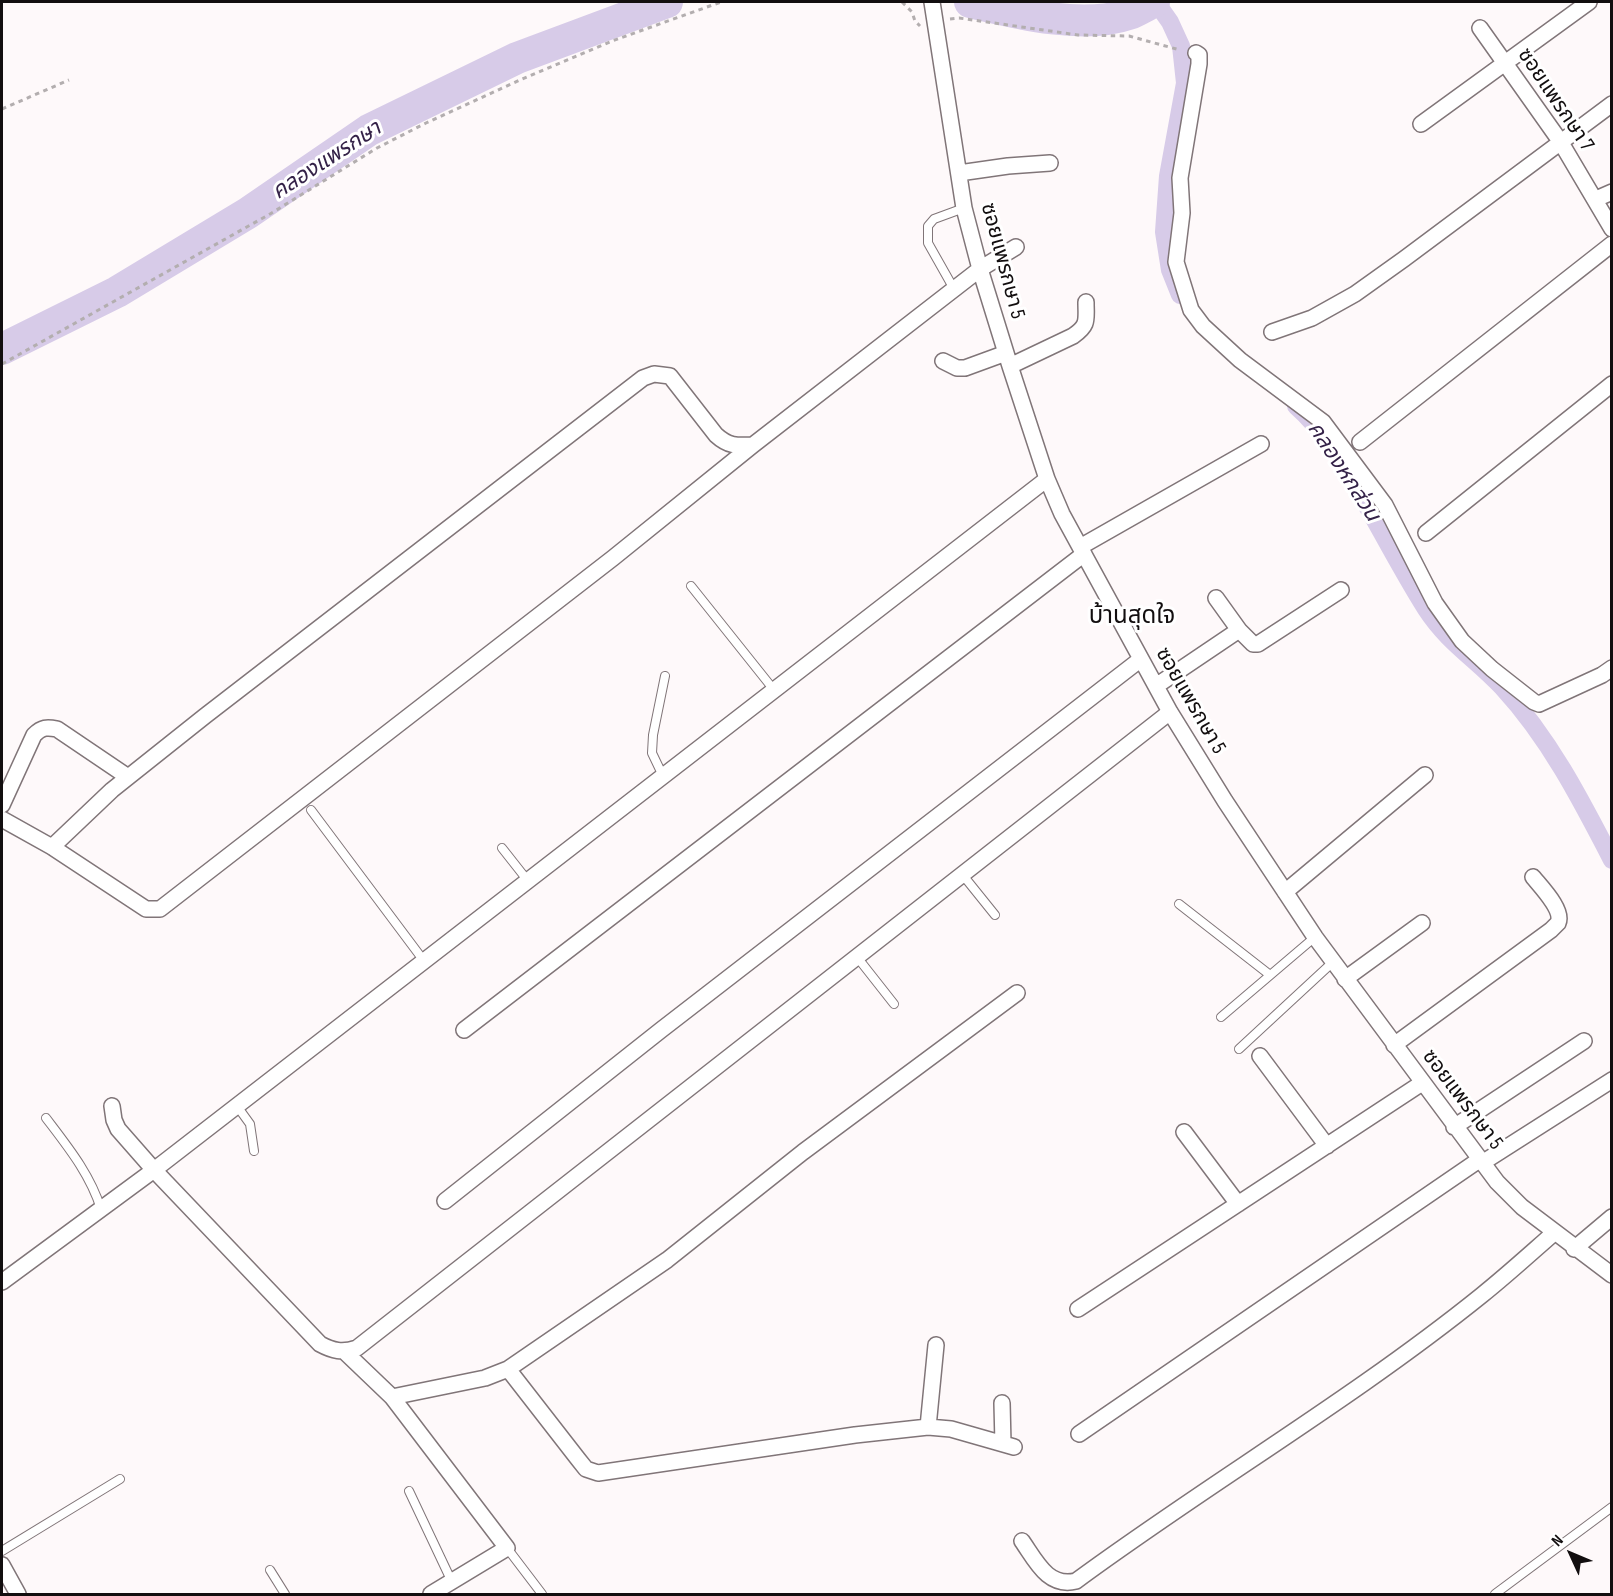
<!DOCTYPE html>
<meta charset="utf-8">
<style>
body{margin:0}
#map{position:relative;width:1613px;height:1596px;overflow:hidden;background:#fef9fa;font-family:"Sofia Sans Condensed",sans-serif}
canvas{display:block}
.frame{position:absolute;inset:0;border:3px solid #120e0f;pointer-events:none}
.north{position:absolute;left:1541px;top:1524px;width:60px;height:60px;-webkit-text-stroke:4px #fff;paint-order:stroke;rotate:314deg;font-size:16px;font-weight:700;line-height:24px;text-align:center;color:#120e0f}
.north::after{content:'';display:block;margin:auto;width:21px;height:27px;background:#120e0f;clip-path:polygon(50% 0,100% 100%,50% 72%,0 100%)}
</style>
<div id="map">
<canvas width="1613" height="1596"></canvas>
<div class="frame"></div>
<div class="north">N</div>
</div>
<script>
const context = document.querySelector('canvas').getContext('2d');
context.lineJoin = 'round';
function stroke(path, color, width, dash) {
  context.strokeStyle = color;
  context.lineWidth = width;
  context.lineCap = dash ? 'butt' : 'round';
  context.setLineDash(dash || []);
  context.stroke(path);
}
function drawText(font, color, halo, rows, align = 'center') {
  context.font = font + ' "Sofia Sans Condensed","Noto Sans Thai",sans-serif';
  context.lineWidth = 6;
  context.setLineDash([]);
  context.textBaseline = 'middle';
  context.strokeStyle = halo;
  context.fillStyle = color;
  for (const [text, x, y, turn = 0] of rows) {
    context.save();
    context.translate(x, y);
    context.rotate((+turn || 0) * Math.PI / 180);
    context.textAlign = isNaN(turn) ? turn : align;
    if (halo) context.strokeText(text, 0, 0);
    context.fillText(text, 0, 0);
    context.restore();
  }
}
stroke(new Path2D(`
 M1156 2 1170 22 1181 46 1185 83 1168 176 1164 232 1170 270 1180 295
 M1296 406C1322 429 1341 460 1358 490 1381 530 1402 571 1426 609 1448 643 1476 659 1502 687 1549 738 1580 798 1612 860`), '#d7cbe8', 18);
stroke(new Path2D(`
 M970 2C1016 13 1083 30 1129 14 1138 11 1146 5 1154 2
 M2 349 117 292 248 213 369 130 517 58 667 2`), '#d7cbe8', 32);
const service = new Path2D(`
 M954 289 928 243V226L934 219 964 208
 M691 586 774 690
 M663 776 652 753 653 735 665 676
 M311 810 424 961
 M502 848 528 881
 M962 874 995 915
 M1179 904 1270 975
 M857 957 894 1004
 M1221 1017 1315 937
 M1239 1049 1333 962
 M237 1106 250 1124 254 1151
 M46 1118C68 1147 90 1174 101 1209
 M409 1491 452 1582
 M507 1548 542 1594
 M2 1551 120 1479
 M270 1570 285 1594
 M1495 1594 1612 1507`);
const minor = new Path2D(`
 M932 2 964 208 980 269 1010 366 1047 479 1062 514 1170 712 1225 801 1315 937 1497 1182 1522 1207 1612 1275
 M1480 28 1560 141 1612 229
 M1196 53 1199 55V64L1180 178 1182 213 1176 262 1191 310 1203 326 1240 360 1323 422 1385 505 1435 603 1462 641 1492 669 1534 702 1539 704 1602 675 1612 668
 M1421 124 1589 2
 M959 173 1008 166 1050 163
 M1596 199 1612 192
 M1272 332 1312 318 1355 294 1404 259 1612 104
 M943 361 957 368H965L1006 353
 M1010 366 1073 336C1089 325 1086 320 1086 302
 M1360 442 1612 244
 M1426 533 1612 384
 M1080 547 1261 444
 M1216 598 1239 630
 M1156 686 1239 630 1253 644H1258L1341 590
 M2 805 34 735C42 727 47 727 57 729L128 777
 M2 819 52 847 146 909H160L613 558 753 445 980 269 1016 247
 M52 847 112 790 205 716 643 378 654 374 670 376 716 435C728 446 736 446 753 445
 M1285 892 1425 775
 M1345 979 1422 923
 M464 1030 1084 554
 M1394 1045 1551 930C1552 929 1557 924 1558 923 1564 910 1540 886 1533 877
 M1260 1056 1327 1146
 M112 1106 114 1120 118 1129 154 1170 320 1344C333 1351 342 1353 357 1348L1170 712
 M1454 1127 1584 1041
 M1184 1132 1238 1204
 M1482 1163 1612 1080
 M445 1201 661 1030 1141 659
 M1574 1249 1612 1217
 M2 1282 154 1170 1047 479
 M1078 1309 1422 1083
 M345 1352 392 1397 507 1548 431 1594
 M508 1369 578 1459 586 1469 598 1473 855 1435 928 1427 951 1429 1014 1447
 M392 1397 485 1378 508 1369 667 1260 803 1152 1017 993
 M1002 1403 1003 1444
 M928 1427 936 1345
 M1079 1434 1479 1160
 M1022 1541C1036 1561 1048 1588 1076 1581 1209 1483 1353 1399 1482 1295 1507 1275 1531 1253 1555 1232
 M2 1565 18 1594`);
stroke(service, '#807578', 10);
stroke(minor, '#807578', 18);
stroke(new Path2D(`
 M902 2 912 12 915 21 920 26
 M950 19 959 18 1078 35 1129 36 1180 50
 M2 109 69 80
 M2 364 270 214 377 148 426 123 522 79 612 41 721 2`), '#b3aeaf', 3, [4.5, 4.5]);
stroke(service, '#fff', 8);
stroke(minor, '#fff', 15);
drawText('21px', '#120e0f', '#fff', [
 ["ซอยแพรกษา 7",1555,100,56],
 ["ซอยแพรกษา 5",1002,261,75],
 ["ซอยแพรกษา 5",1190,701,60],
 ["ซอยแพรกษา 5",1462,1100,53]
]);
drawText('italic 22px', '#342248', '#fff', [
 ["คลองแพรกษา",327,161,-33],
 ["คลองหกส่วน",1343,472,57]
]);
drawText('24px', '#120e0f', '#fff', [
 ["บ้านสุดใจ",1132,617]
]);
</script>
